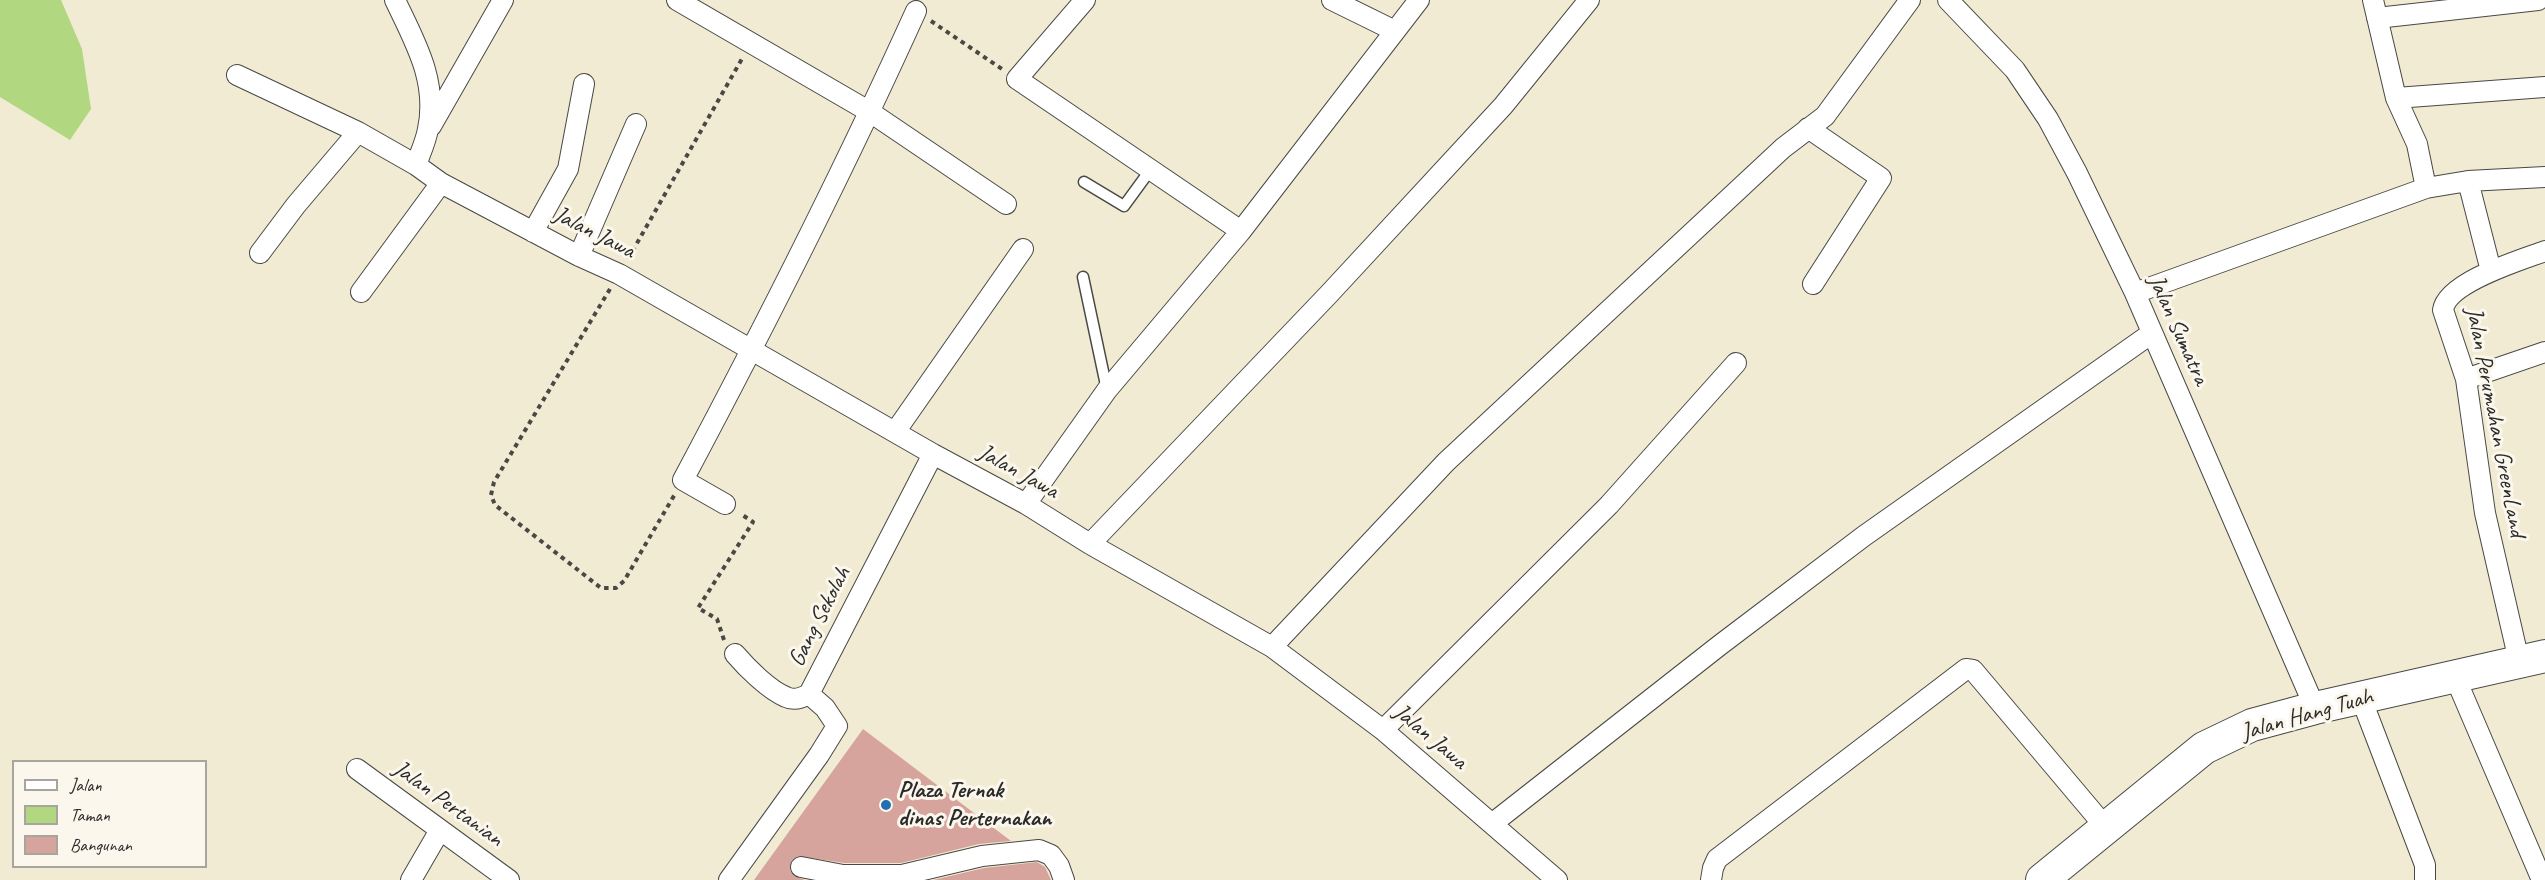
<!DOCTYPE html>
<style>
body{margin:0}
#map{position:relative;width:2545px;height:880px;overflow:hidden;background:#f1ebd3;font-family:Caveat,sans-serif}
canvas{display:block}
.legend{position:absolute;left:12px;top:760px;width:195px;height:108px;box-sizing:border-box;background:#fbf7ec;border:2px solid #a8a59f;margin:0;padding:8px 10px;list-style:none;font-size:18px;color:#2b2b2b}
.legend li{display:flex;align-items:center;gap:12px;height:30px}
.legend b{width:30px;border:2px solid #a8a59f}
</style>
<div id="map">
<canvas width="2545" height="880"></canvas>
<ul class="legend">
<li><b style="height:8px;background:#fff"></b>Jalan</li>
<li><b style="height:16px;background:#b1d781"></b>Taman</li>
<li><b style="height:16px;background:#d6a49d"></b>Bangunan</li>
</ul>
</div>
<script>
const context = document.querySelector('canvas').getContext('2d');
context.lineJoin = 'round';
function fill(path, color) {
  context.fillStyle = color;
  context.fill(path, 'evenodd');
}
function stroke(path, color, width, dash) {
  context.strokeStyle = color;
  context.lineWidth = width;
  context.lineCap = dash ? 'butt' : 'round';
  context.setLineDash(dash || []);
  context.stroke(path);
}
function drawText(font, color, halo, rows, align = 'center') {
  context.font = font + ' Caveat,sans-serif';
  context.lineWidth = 6;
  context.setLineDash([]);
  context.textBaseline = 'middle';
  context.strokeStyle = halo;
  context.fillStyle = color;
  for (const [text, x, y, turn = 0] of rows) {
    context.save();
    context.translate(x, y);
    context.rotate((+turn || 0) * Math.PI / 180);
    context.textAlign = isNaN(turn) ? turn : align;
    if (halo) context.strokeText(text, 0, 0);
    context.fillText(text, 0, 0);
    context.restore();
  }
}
fill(new Path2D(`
 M0 0H61L82 49 91 109 70 140 0 97Z`), '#b1d781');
fill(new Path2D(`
 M863 729 1011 841 979 844 901 863H844L798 856 792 860 790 870 794 876 805 880H754Z
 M1037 862 1045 867 1051 880H933L984 868Z`), '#d6a49d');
const service = new Path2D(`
 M1084 182 1124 206 1151 169
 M1083 277 1107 390`);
const minor = new Path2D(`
 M395 0C415 42 438 81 428 129 426 141 420 154 416 165
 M677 0 870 112 1006 204
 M1085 0 1017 79 1241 231
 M1332 0 1395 31
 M1948 0 2015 70 2048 119 2077 173 2135 293 2315 708
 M2377 18 2538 0
 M237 75 358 132 416 165 441 183 579 256 619 274 933 454 1026 504 1090 544 1272 647 1383 730 1557 880
 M2396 98 2545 87
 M431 126 503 0
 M1808 128 1881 178 1813 284
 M2468 181 2491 271
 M2426 188 2468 181 2545 177
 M533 232 568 169 584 84
 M260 253 296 205 358 132
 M579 256 636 124
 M361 292 441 183
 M2135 293 2426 188 2417 144 2396 98 2373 0
 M2466 379 2545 352
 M895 432 1023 249
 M725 504 683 480C765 326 844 170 916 11
 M1026 504 1107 390 1241 231 1419 0
 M1090 544 1329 294 1503 106 1589 0
 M1272 647 1446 462 1783 148 1825 116 1910 0
 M735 654C747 668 769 690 786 697 794 701 802 698 809 694
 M2519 661 2485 513 2466 379 2443 310C2447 282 2521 260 2545 251
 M2455 677 2542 880
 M2361 698 2425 865V880
 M1383 730 1609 505 1736 363
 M357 769 509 880
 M1493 823 1720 645 1864 536 2152 333
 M801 867 843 875H902L982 856 1039 850 1051 855 1059 866 1064 880
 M411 880 440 830
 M729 880 819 755 837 726 825 708 809 694 933 454
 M1711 880 1713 868 1717 859 1966 669 1973 670 2107 829`);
const primary = new Path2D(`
 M2042 880 2204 748 2252 725 2315 708 2545 656`);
stroke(service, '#494844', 13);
stroke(minor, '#494844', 22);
stroke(primary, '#494844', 34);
stroke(new Path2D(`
 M931 21 1002 69
 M628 259 743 57
 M610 289 494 482 491 495 495 505 601 588H616L624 581 675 494
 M724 640 717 619 698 608 753 522 741 514`), '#494844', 4, [4.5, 4.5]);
stroke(service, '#fff', 10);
stroke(minor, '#fff', 20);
stroke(primary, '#fff', 32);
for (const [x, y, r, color] of [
 [886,805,6,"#1f6fb2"]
]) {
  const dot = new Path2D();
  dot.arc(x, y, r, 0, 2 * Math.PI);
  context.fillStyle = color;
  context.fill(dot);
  stroke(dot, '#fbf7ec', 2);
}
drawText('24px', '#2b2b2b', '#fbf7ec', [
 ["Jalan Jawa",594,233,27],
 ["Jalan Sumatra",2178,330,66],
 ["Jalan Perumahan GreenLand",2495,422,79],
 ["Jalan Jawa",1018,472,29],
 ["Gang Sekolah",820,617,-63],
 ["Jalan Hang Tuah",2307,715,-16],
 ["Jalan Jawa",1430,737,40],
 ["Jalan Pertanian",448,804,36]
]);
drawText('bold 24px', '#2b2b2b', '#fbf7ec', [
 ["Plaza Ternak",898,791],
 ["dinas Perternakan",898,819]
], 'left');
</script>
